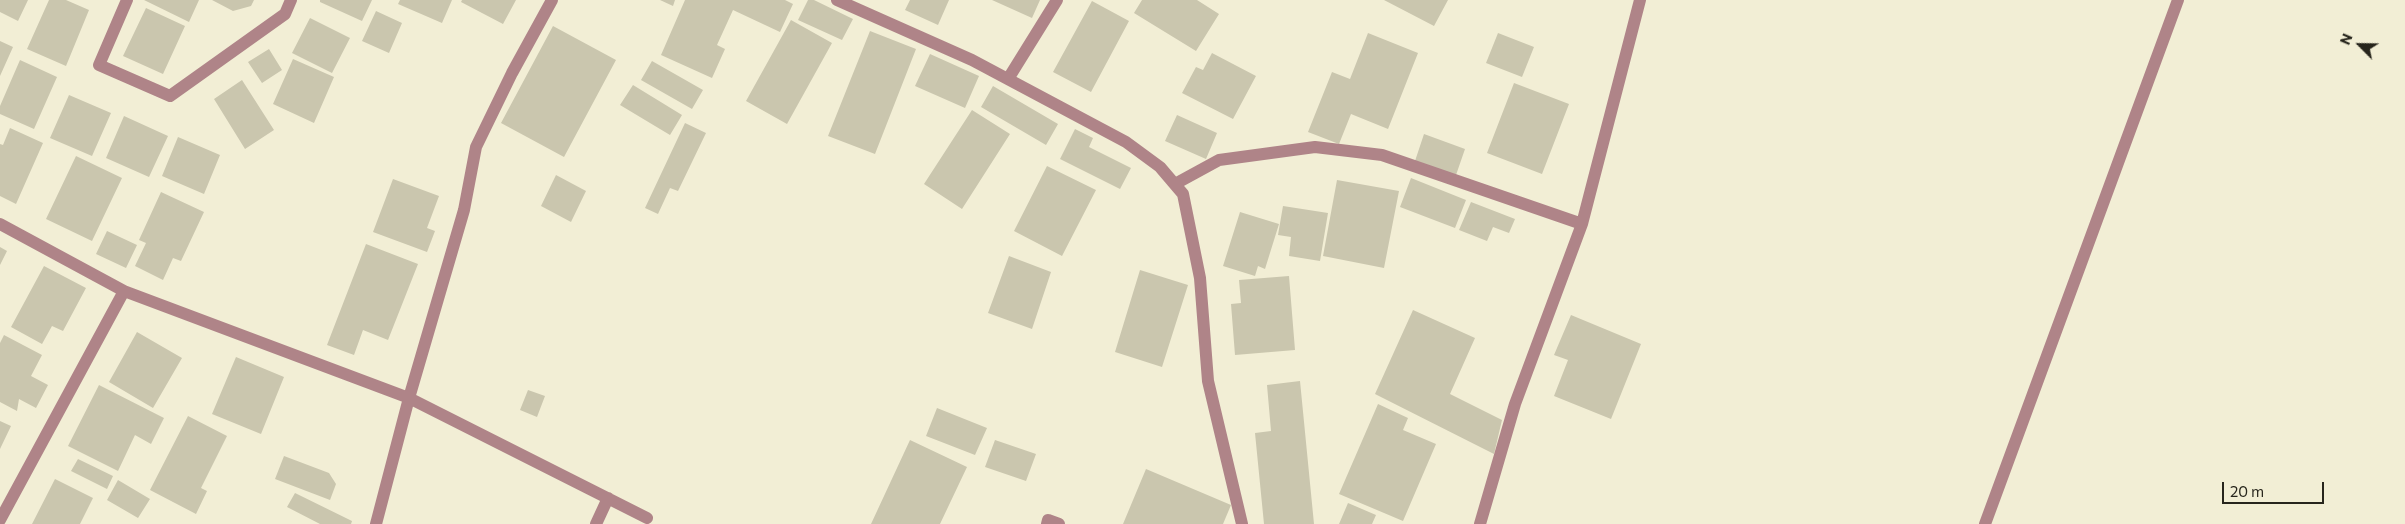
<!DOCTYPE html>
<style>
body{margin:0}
#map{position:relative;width:2405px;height:524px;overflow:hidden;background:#f2eed5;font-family:Commissioner,sans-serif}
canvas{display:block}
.north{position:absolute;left:2335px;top:20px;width:50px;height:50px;-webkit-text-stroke:4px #f2eed5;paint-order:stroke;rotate:293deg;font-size:14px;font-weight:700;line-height:20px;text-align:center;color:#27251c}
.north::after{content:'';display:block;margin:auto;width:18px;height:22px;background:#27251c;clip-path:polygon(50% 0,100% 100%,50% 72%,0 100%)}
.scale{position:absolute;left:2222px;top:482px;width:102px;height:22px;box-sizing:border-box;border:2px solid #27251c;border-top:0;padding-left:6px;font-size:15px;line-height:18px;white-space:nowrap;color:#27251c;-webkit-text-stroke:4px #f2eed5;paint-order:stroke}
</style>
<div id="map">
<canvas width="2405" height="524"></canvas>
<div class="north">N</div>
<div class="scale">20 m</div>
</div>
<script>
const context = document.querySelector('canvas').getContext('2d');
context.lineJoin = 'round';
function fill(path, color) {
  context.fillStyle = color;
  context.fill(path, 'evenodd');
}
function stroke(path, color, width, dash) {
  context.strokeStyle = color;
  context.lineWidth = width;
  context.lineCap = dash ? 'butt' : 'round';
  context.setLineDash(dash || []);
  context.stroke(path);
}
fill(new Path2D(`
 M0 0H28L18 21 0 12Z
 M49 0H66L89 10 66 66 27 49Z
 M144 0H199L189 22Z
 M212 0H254L251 6 233 11Z
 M320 0H372L362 21 320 2Z
 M400 0H452L442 23 398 4Z
 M462 0H516L503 24 461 2Z
 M660 0H675L673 6Z
 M685 0H785L793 4 780 32 733 10 717 45 725 49 712 78 661 55Z
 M808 0H814L853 19 842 40 798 20Z
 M910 0H949L938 25 905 10Z
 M992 0H1040L1032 18Z
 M1142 0H1197L1219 14 1196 51 1134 13Z
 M1384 0H1448L1434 26Z
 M1092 1 1129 21 1091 92 1053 72Z
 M146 8 185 26 163 74 123 56Z
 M376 11 402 23 389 53 362 41Z
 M310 18 350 38 332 73 292 53Z
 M791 20 832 43 787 124 746 101Z
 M553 26 616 60 564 157 501 123Z
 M870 31 916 49 875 154 828 136Z
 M1368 33 1418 53 1388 129 1351 114 1339 144 1308 132 1332 72 1350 79Z
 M1498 33 1534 47 1522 77 1486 63Z
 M0 41 13 47 0 76Z
 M269 49 282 70 262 83 248 62Z
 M1212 53 1256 76 1233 119 1182 93 1196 67 1203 70Z
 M930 54 979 76 965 108 915 86Z
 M293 59 334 77 314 123 273 104Z
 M20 60 57 77 34 129 0 114V106Z
 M652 61 703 90 692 109 641 80Z
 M242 80 274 130 245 149 214 99Z
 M1514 83 1569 104 1542 174 1487 153Z
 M633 85 682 115 670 135 620 105Z
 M993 86 1058 124 1046 145 981 107Z
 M69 95 111 113 92 156 50 138Z
 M972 110 1010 134 962 209 924 184Z
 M1177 115 1217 133 1206 159 1165 141Z
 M124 116 168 136 149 177 106 158Z
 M685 123 706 133 678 191 670 188 658 214 645 208Z
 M10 128 43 143 16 204 0 196V144L3 145Z
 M1075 129 1093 138 1089 147 1131 168 1120 189 1060 159Z
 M1424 134 1465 149 1456 175 1415 161Z
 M178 137 220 155 204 194 162 176Z
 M76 156 122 178 92 241 46 219Z
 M1047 166 1096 190 1062 256 1014 231Z
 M556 175 586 191 571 222 541 206Z
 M1411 178 1466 200 1455 228 1400 207Z
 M393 179 439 196 427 228 435 231 427 252 373 232Z
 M1337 180 1399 191 1384 268 1323 256Z
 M161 192 204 212 181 261 173 258 163 280 135 266 146 243 139 240Z
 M1471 202 1515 219 1509 233 1493 227 1487 241 1459 230Z
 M1283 206 1328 213 1320 261 1289 256 1291 237 1278 235Z
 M1240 212 1279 224 1265 269 1258 266 1255 276 1223 266Z
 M107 231 137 245 126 268 96 254Z
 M366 244 418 264 388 340 363 330 354 355 327 345Z
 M0 247 7 251 0 265Z
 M1009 256 1051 272 1032 329 988 313Z
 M44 266 86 288 63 331 52 326 42 344 11 327Z
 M1140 270 1188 285 1162 367 1115 352Z
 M1289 276 1295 350 1235 355 1231 304 1241 303 1239 280Z
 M1413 310 1475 338 1450 394 1502 420 1494 454 1375 394Z
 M1571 315 1641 344 1611 419 1554 396 1568 360 1554 355Z
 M137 332 182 358 153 408 109 382Z
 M4 335 42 355 31 376 48 385 36 408 19 399 17 411 0 402V343Z
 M236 357 284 377 261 434 212 414Z
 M1300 381 1314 524H1264L1255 433 1271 431 1267 385Z
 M99 385 164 418 151 444 135 435 118 471 68 446Z
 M528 390 545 396 537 417 520 410Z
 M1378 404 1408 418 1403 430 1436 444 1403 521 1339 494Z
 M937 408 987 428 975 455 926 436Z
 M188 416 227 436 201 488 207 491 196 514 150 490Z
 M0 421 11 426 0 449Z
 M910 440 967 467 940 524H871Z
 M995 440 1036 454 1026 481 985 467Z
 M284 456 329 473 336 484 330 500 275 479Z
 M78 459 113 476 107 489 71 471Z
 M1146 469 1231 505 1223 524H1123Z
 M55 479 93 498 80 524H32Z
 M118 480 150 499 138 518 107 500Z
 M295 493 352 521 351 524H320L287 507Z
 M1348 503 1376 515 1372 524H1339Z`), '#cac6ae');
stroke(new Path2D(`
 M127 0 99 65 170 96 285 14 291 0
 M837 0 972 60 1126 142 1160 167 1183 194 1200 278 1208 381 1242 524
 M1008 79 1057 0
 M1175 184 1219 160 1315 147 1382 155 1582 224
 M0 224 124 291 409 398 647 518
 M0 520 124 291
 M376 524 409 398 464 210 476 147 512 73 552 0
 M596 524 608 498
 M1047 524 1048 520 1059 524
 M1480 524 1515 404 1582 224 1640 0
 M1985 524 2178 0`), '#af8488', 12);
</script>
